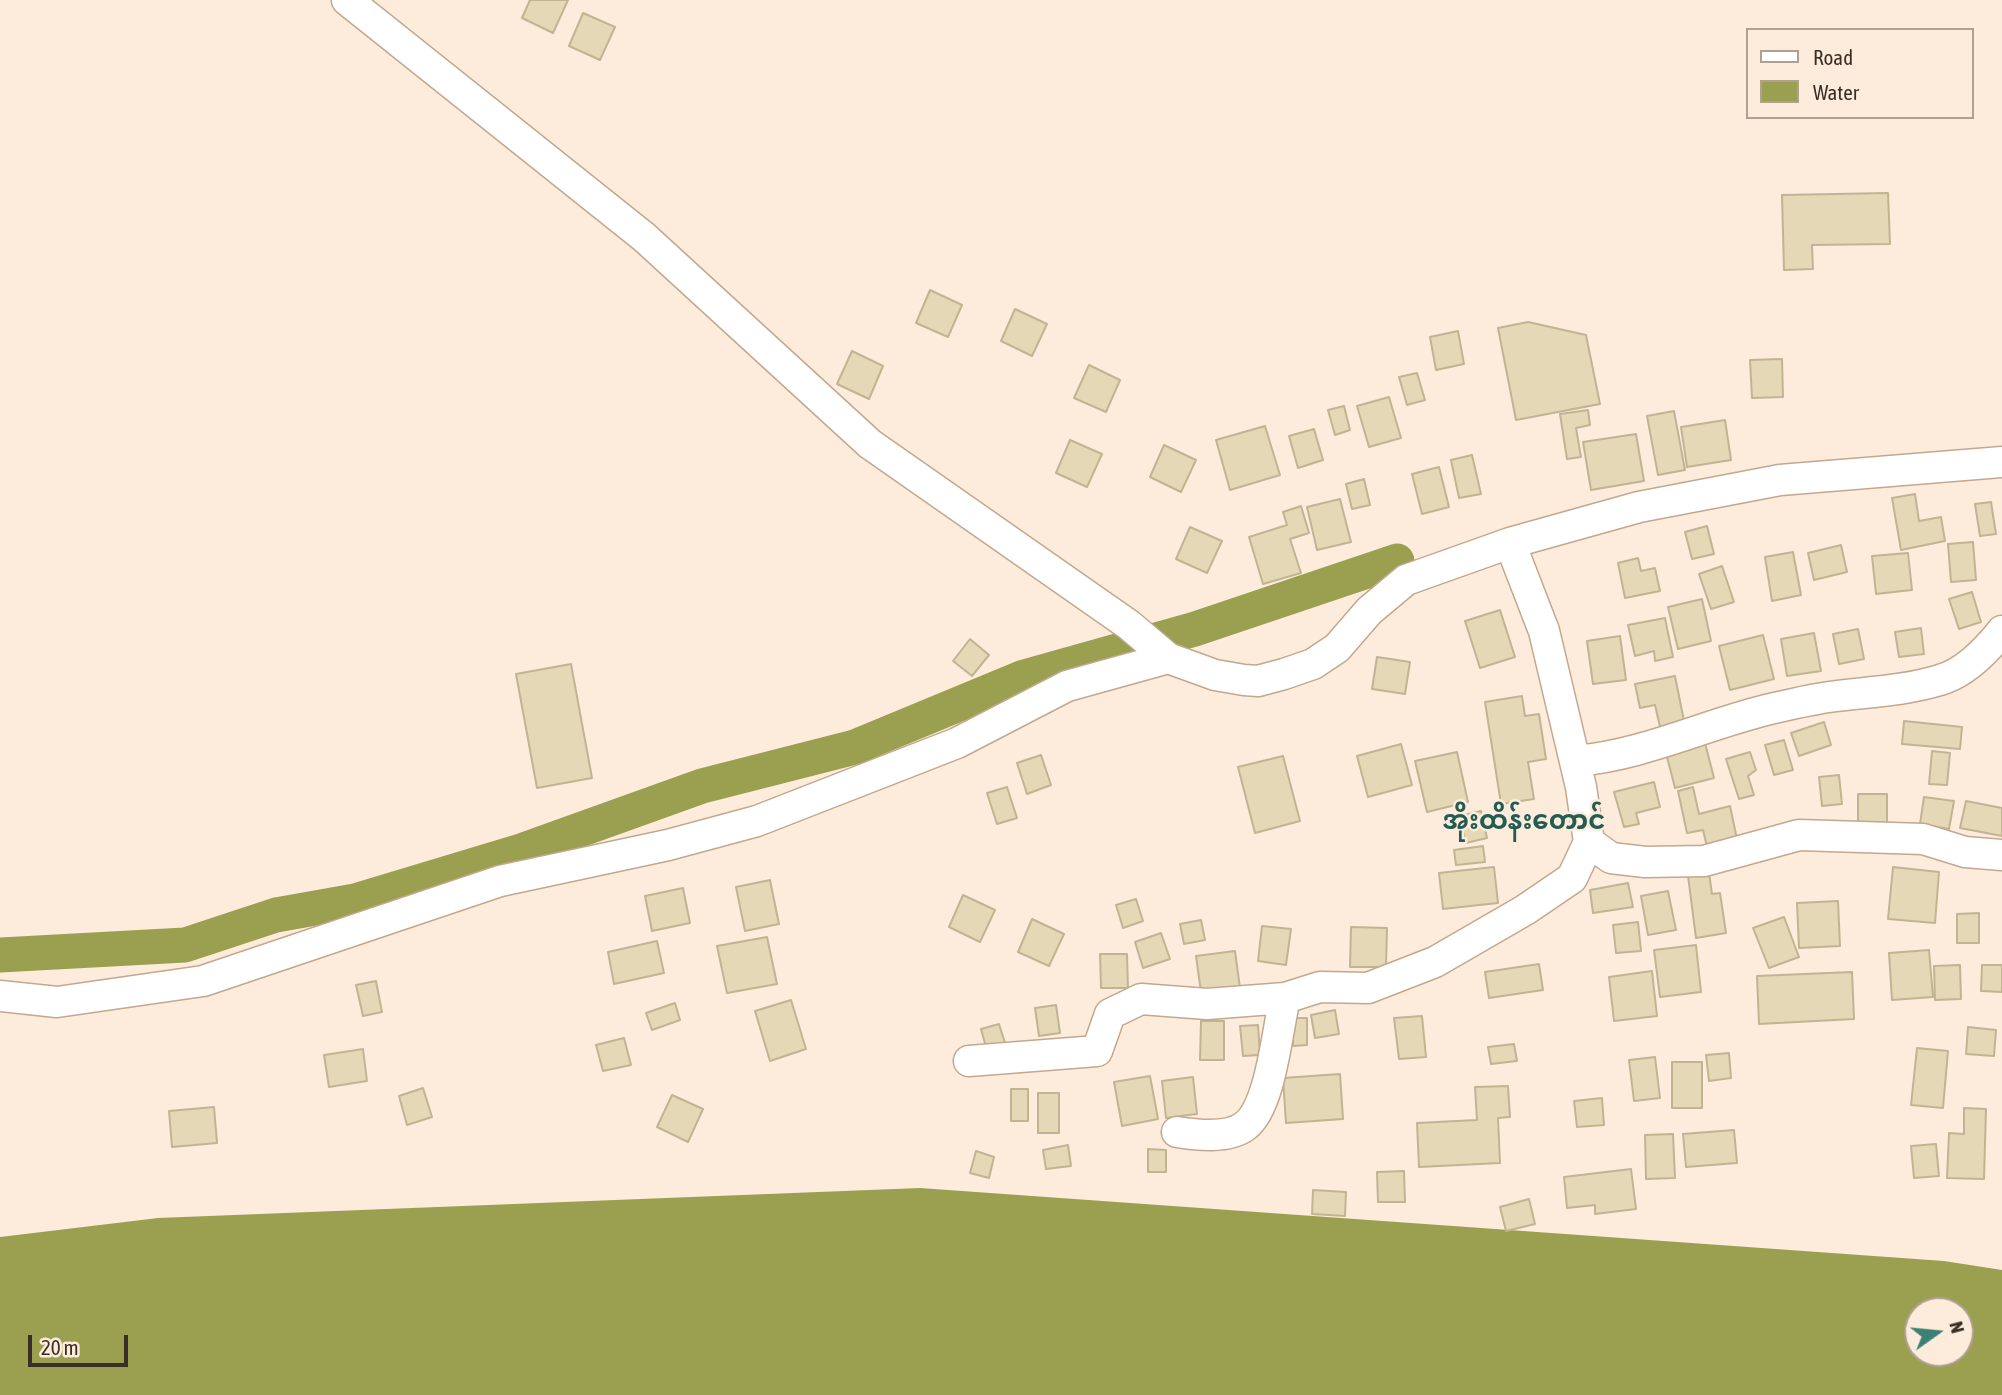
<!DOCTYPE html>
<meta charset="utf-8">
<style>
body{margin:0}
#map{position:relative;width:2002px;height:1395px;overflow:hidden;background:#fdecdc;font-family:"Asap Condensed",sans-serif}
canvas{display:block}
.legend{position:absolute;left:1746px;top:28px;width:228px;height:91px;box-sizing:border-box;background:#fdecdc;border:2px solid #afa092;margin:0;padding:9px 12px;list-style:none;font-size:21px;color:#392f24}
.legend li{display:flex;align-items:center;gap:14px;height:35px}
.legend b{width:35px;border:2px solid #afa092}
.north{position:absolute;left:1904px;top:1297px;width:70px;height:70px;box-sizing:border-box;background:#fdecdc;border:2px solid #afa092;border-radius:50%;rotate:75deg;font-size:19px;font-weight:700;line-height:28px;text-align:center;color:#392f24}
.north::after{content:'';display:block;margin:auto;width:24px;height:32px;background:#3d8174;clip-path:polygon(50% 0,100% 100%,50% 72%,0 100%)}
.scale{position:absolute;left:28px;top:1335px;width:100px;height:32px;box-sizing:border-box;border:4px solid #392f24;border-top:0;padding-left:9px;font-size:21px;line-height:24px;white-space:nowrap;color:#392f24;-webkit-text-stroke:5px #fdecdc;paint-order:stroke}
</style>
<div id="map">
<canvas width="2002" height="1395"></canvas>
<ul class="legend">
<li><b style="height:9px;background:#fff"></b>Road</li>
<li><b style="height:19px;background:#9aa04f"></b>Water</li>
</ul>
<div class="north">N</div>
<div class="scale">20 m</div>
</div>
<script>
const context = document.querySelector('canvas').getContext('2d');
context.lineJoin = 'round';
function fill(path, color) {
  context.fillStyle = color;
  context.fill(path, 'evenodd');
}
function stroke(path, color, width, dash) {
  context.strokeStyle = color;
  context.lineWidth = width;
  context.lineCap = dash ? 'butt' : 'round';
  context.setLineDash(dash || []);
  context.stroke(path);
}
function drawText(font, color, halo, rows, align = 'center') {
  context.font = font + ' "Asap Condensed","Noto Sans Myanmar",sans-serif';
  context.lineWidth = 5;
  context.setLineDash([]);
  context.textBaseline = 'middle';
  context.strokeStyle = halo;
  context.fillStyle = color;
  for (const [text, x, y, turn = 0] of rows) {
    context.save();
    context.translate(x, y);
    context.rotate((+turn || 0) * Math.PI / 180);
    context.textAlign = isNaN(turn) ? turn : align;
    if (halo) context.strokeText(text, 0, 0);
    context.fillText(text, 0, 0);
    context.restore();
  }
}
fill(new Path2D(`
 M920 1188 1944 1261 2002 1270V1395H0V1237L158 1218ZM1918 1311H1960V1353H1918Z`), '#9aa04f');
stroke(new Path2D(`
 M0 955 185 945 276 915 355 901 521 851 702 786 855 747 1024 677 1195 629 1397 561`), '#9aa04f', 35);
const building = new Path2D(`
 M530 0H568L553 33 522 18Z
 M583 13 615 27 600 60 569 46Z
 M1888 193 1890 244 1812 245 1813 269 1784 270 1782 195Z
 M930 290 962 305 948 337 916 323Z
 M1015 309 1047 324 1032 356 1001 341Z
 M1528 322 1586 335 1600 404 1516 420 1498 328Z
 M1458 331 1464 364 1436 370 1430 337Z
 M852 351 883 366 869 399 837 384Z
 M1782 359 1783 397 1752 398 1750 360Z
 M1089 365 1120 380 1106 412 1074 398Z
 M1417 373 1425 400 1407 405 1399 377Z
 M1389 397 1401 438 1369 447 1357 406Z
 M1344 406 1350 430 1335 435 1328 410Z
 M1588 410 1590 425 1576 428 1581 457 1567 459 1560 414Z
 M1674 411 1685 470 1658 475 1647 416Z
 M1725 420 1731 460 1687 467 1681 427Z
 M1265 426 1280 475 1230 490 1216 440Z
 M1314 429 1323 460 1298 468 1289 436Z
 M1636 434 1644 481 1591 490 1583 442Z
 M1070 440 1102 454 1087 487 1056 473Z
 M1164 445 1196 460 1181 492 1150 477Z
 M1472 455 1481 494 1459 498 1451 460Z
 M1439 467 1449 507 1422 514 1412 474Z
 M1364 479 1370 505 1352 509 1346 484Z
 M1915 494 1919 521 1941 517 1945 541 1901 550 1892 498Z
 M1340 499 1351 542 1317 550 1307 507Z
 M1991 502 1996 534 1980 536 1975 504Z
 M1301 506 1309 533 1290 539 1301 573 1263 584 1249 537 1287 525 1283 512Z
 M1707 526 1714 554 1692 559 1685 532Z
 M1190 527 1222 541 1207 573 1176 559Z
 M1973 542 1976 580 1951 582 1948 544Z
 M1841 545 1847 572 1814 580 1808 553Z
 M1793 552 1801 595 1772 601 1765 557Z
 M1908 553 1912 590 1876 594 1872 556Z
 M1638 558 1641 571 1655 568 1660 591 1625 598 1618 563Z
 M1722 566 1734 602 1711 609 1699 574Z
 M1972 592 1981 622 1959 629 1949 599Z
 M1702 599 1711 641 1678 649 1668 607Z
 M1500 610 1515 657 1480 668 1465 621Z
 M1665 618 1673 657 1655 661 1654 651 1635 656 1628 625Z
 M1921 628 1924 654 1899 657 1895 632Z
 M1858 629 1864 659 1839 664 1833 634Z
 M1814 633 1821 671 1787 676 1781 639Z
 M1763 635 1774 679 1730 690 1719 646Z
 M1620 636 1626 680 1593 684 1587 641Z
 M970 639 989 655 972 676 953 661Z
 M1377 657 1410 662 1405 694 1372 689Z
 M571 664 592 778 537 788 516 674Z
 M1675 676 1685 726 1661 731 1655 705 1640 708 1635 684Z
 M1522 696 1525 716 1539 714 1546 759 1528 762 1534 799 1501 804 1485 702Z
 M1904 721 1962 727 1960 749 1902 744Z
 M1824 722 1831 745 1799 756 1791 733Z
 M1784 740 1793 770 1774 775 1765 745Z
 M1705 743 1714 778 1675 788 1666 753Z
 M1401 744 1412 785 1368 797 1357 756Z
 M1932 751 1950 753 1947 785 1929 784Z
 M1457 752 1468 802 1427 812 1415 761Z
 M1750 752 1756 770 1748 776 1754 795 1739 799 1726 759Z
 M1041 755 1051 785 1027 794 1017 763Z
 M1283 756 1300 821 1255 833 1238 767Z
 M1839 775 1842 804 1822 806 1819 777Z
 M1654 782 1660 807 1636 813 1639 824 1624 827 1614 792Z
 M1007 787 1017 818 997 824 987 793Z
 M1693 787 1699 814 1730 806 1738 844 1708 851 1703 830 1687 833 1678 791Z
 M1858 794H1887V830H1858Z
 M1924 797 1954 801 1949 829 1920 824Z
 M1966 801 2002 808V836L1960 828Z
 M1481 811 1487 838 1466 843 1459 816Z
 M1483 846 1485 862 1456 865 1454 850Z
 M1494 867 1498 903 1443 909 1439 873Z
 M1893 867 1939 872 1935 923 1888 919Z
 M1709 873 1712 894 1720 893 1726 933 1696 938 1688 876Z
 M770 880 779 924 745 931 736 887Z
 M1628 883 1633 907 1593 913 1590 890Z
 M683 888 690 923 652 931 645 896Z
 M1668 891 1676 930 1648 935 1641 896Z
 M963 895 995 910 980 942 949 927Z
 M1136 899 1143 921 1123 928 1116 905Z
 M1838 901 1840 946 1799 948 1797 903Z
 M1979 913V943H1957V914Z
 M1784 917 1799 957 1769 968 1753 928Z
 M1032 919 1064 934 1049 966 1018 952Z
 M1201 920 1205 940 1184 944 1180 924Z
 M1638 922 1641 951 1616 953 1613 925Z
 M1262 926 1291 929 1286 965 1258 961Z
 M1351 927 1387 928 1386 967H1350Z
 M1161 933 1170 959 1143 968 1135 942Z
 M767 937 777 984 727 993 717 946Z
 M657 941 664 973 614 984 608 952Z
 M1696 945 1701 992 1660 997 1654 950Z
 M1929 950 1933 997 1892 1000 1889 953Z
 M1235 951 1240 988 1201 992 1196 956Z
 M1100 954H1127L1128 988H1101Z
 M1539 964 1543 990 1489 998 1485 972Z
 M1960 965 1961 999 1935 1000 1934 966Z
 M1982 965H2002V992L1981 991Z
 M1652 971 1657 1016 1614 1021 1609 977Z
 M1852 972 1854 1019 1759 1024 1757 976Z
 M376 981 382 1012 363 1016 356 985Z
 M791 1000 806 1049 770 1061 755 1011Z
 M675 1003 680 1020 652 1030 646 1013Z
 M1056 1005 1060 1033 1039 1036 1035 1008Z
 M1335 1010 1339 1034 1315 1038 1311 1015Z
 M1422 1016 1426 1057 1399 1059 1394 1018Z
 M1293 1018H1307V1045L1293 1046Z
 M1201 1021H1224V1060H1200Z
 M999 1024 1007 1049 988 1054 981 1029Z
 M1258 1025 1260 1055 1243 1056 1240 1026Z
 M1968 1027 1996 1030 1994 1056 1966 1054Z
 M624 1038 631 1065 603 1071 596 1045Z
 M1514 1044 1517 1061 1491 1064 1488 1047Z
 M1917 1048 1948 1051 1943 1108 1911 1105Z
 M363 1049 367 1081 329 1087 324 1055Z
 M1729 1053 1731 1078 1709 1081 1706 1055Z
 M1655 1057 1660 1098 1634 1101 1629 1060Z
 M1672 1062H1702V1108H1672Z
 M1340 1074 1343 1119 1286 1123 1283 1078Z
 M1150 1076 1158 1119 1122 1126 1114 1082Z
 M1193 1077 1197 1114 1166 1118 1162 1081Z
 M1508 1086 1510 1117 1498 1118 1500 1163 1419 1167 1417 1123 1477 1120 1475 1087Z
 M423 1088 432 1117 407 1125 399 1096Z
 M1011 1089H1028V1121H1011Z
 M1038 1093H1059V1133H1038Z
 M672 1095 703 1109 688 1142 657 1127Z
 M1602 1098 1604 1125 1577 1127 1574 1101Z
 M214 1107 217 1143 172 1147 169 1111Z
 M1964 1108 1986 1109 1984 1179 1947 1178 1949 1133 1964 1134Z
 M1734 1130 1737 1163 1686 1167 1683 1134Z
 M1673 1134 1675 1178 1646 1179 1645 1135Z
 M1936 1144 1939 1176 1914 1178 1911 1146Z
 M1068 1145 1071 1166 1046 1169 1043 1150Z
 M1148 1149 1166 1150V1172H1148Z
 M976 1151 994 1157 989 1178 970 1173Z
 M1631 1169 1636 1209 1595 1214V1205L1567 1208 1564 1177Z
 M1404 1171 1405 1202H1378L1377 1172Z
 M1313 1190 1346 1192 1345 1216 1312 1214Z
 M1529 1199 1535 1224 1506 1231 1500 1207Z`);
fill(building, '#e5d8b6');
stroke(building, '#c1b493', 2);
const minor = new Path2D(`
 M347 0 644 237 870 444 1129 625 1168 658
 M1576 761C1643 755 1702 726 1766 710 1787 705 1808 700 1829 697 1866 692 1904 691 1940 680 1965 673 1986 651 2002 631
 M1589 842 1611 858 1645 862 1704 861 1799 835 1923 839 1965 852 2002 855
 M0 996 57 1002 203 981 500 881 668 845 757 821 957 743 1067 686 1168 658 1215 675 1244 680 1258 681 1284 674 1313 664 1337 648 1369 611 1406 580 1510 543 1639 507 1780 480 2002 462
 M969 1061 1097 1051 1110 1014 1141 999 1207 1004 1285 998 1320 987 1368 988 1435 962 1525 910 1572 878 1589 842 1581 787 1544 631 1510 543
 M1177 1132C1196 1135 1228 1139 1245 1126 1271 1107 1277 1030 1285 998`);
stroke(minor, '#c2a88d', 33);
stroke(minor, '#fff', 30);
drawText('bold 26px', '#255c52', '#fdecdc', [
 ["အိုးထိန်းတောင်",1524,821]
]);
</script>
